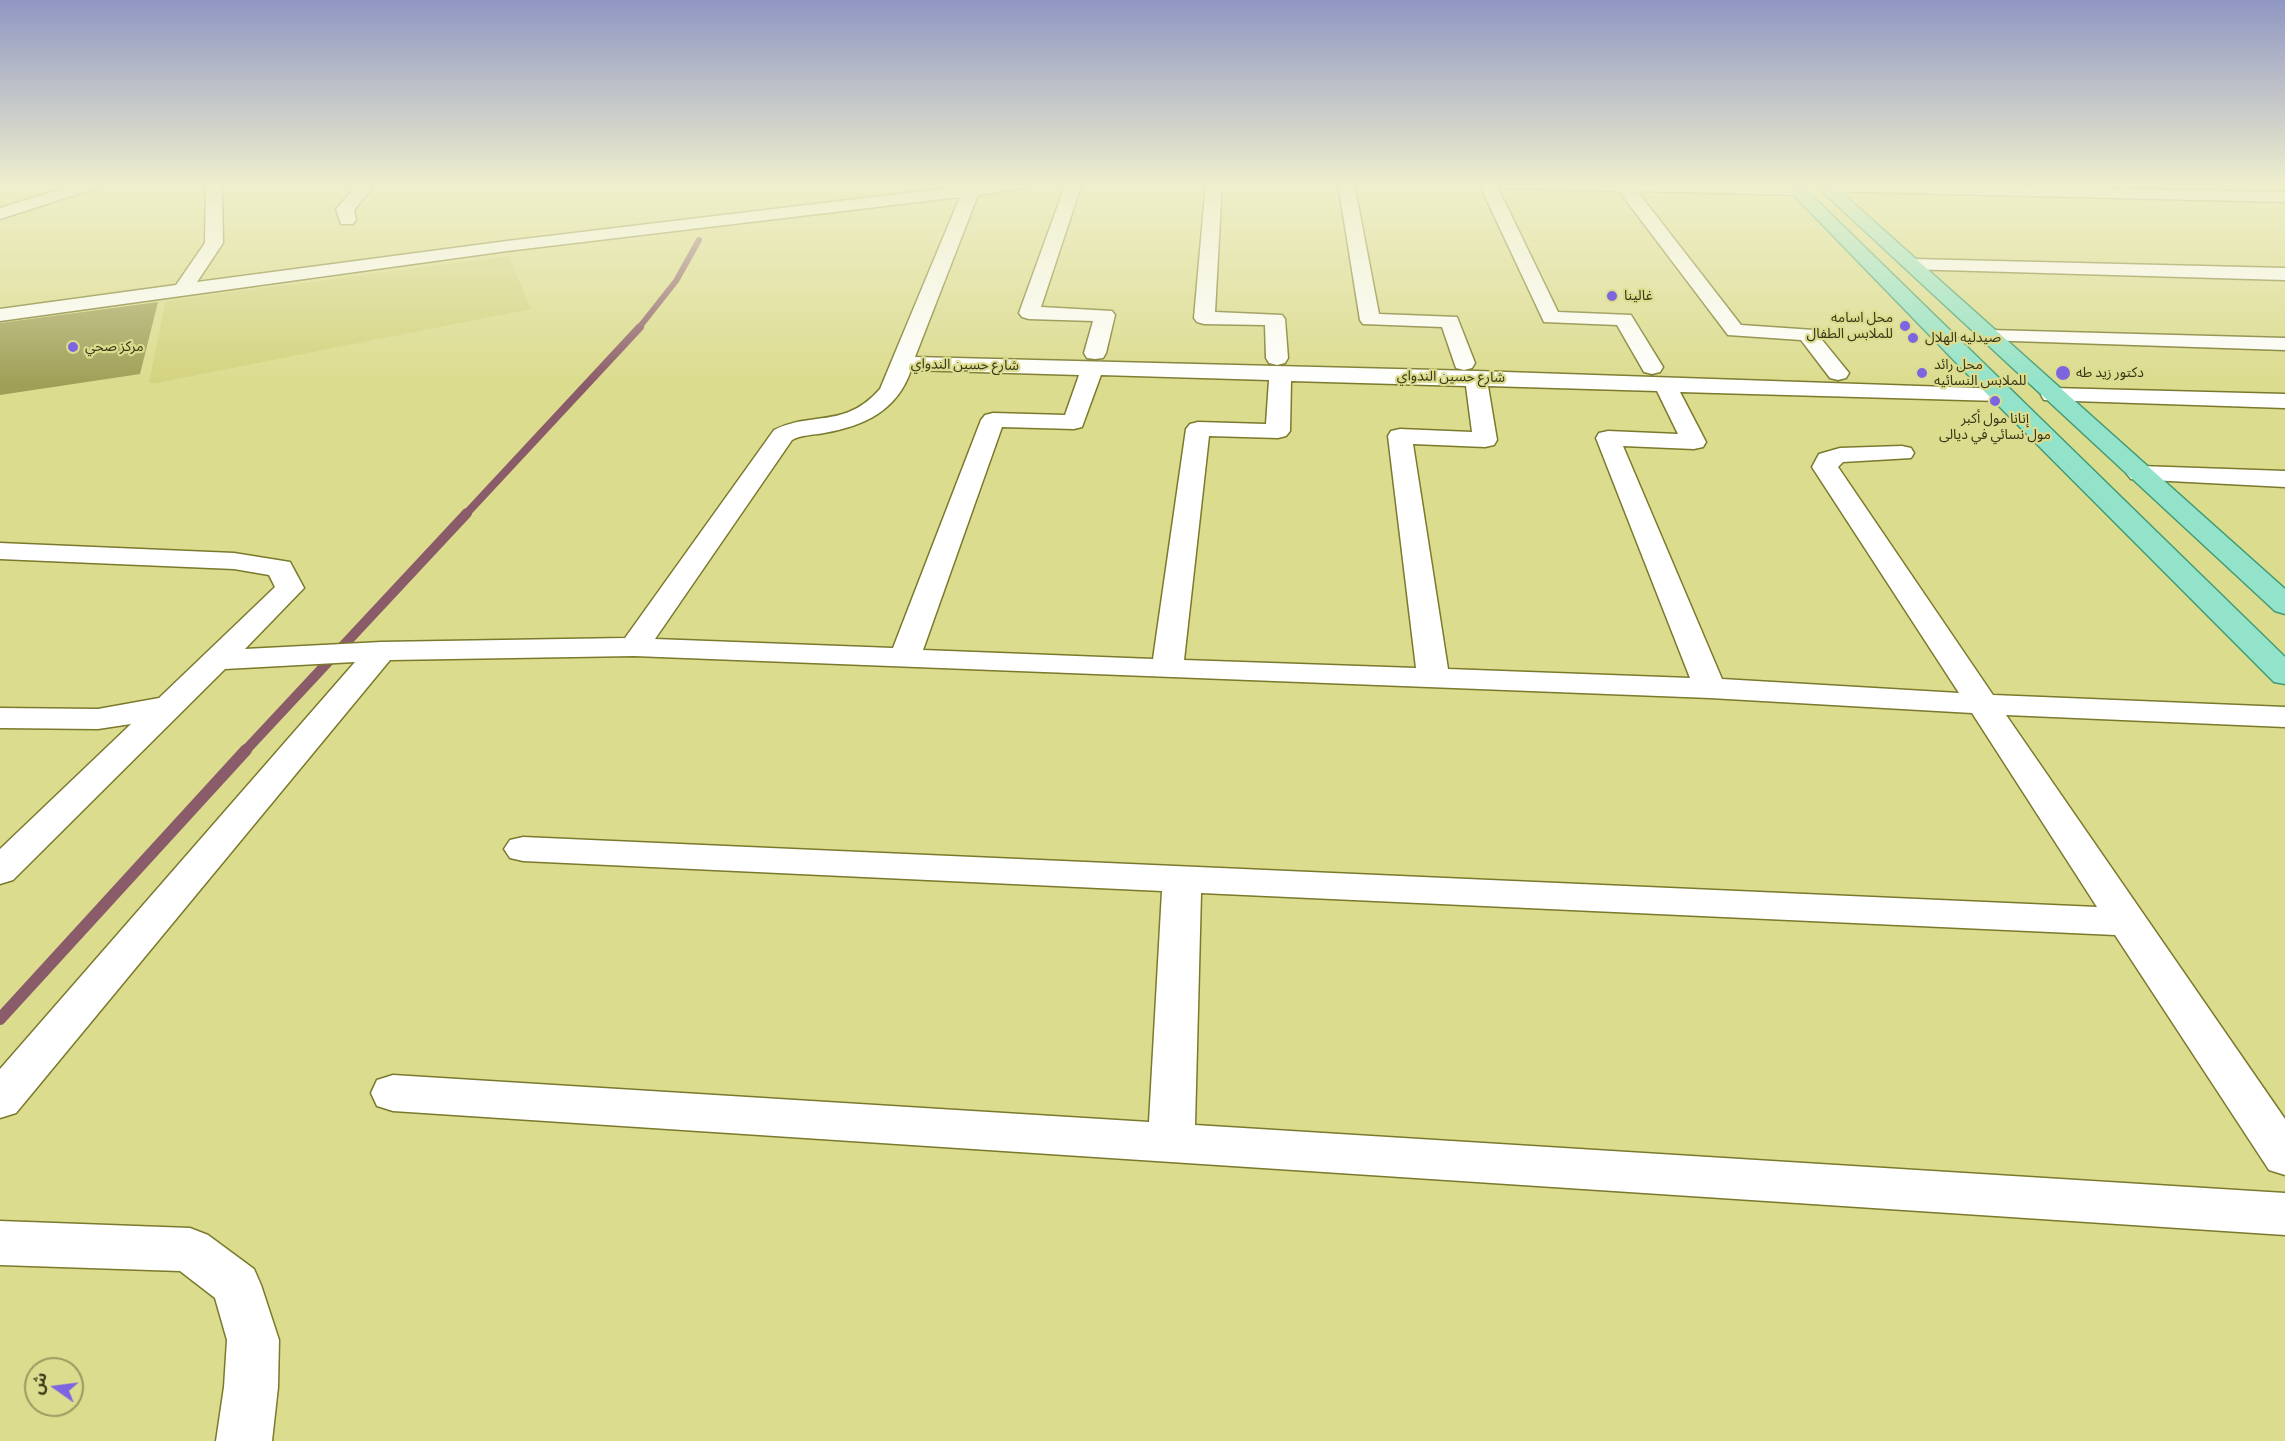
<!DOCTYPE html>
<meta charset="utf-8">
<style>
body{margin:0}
#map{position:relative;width:2285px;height:1441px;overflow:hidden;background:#dcdc8f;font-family:"PT Sans Narrow","Noto Sans Arabic",sans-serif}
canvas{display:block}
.north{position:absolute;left:24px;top:1357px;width:60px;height:60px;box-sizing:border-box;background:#dcdc8f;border:2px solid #9a9a5f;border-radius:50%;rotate:284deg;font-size:16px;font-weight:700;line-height:24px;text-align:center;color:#373717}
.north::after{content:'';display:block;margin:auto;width:21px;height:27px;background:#7d65e0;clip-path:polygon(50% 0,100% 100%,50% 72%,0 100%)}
</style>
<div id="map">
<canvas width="2285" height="1441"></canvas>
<div class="north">ش</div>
</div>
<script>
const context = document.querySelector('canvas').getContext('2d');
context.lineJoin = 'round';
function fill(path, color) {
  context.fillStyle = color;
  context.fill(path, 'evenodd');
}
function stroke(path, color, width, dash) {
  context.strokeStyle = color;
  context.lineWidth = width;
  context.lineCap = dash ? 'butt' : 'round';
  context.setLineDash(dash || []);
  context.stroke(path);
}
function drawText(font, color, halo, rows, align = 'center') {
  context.font = font + ' "PT Sans Narrow","Noto Sans Arabic",sans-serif';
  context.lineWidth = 4.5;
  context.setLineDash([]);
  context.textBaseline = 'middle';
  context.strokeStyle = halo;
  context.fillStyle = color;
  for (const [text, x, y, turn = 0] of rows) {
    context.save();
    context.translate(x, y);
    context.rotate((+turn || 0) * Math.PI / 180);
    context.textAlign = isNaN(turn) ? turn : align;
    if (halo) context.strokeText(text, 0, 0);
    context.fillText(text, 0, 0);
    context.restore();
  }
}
fill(new Path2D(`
 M501 257H509L531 309 156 383H149L165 303 171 300Z`), '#d3d37e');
stroke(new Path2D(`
 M638 329 676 281 699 240`), '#8a5b69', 6);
stroke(new Path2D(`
 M466 514 640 327`), '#8a5b69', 8);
stroke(new Path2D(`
 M245 751 467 513`), '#8a5b69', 10);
stroke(new Path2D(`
 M0 1019 246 750`), '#8a5b69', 12);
fill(new Path2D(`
 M158 302 140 374 0 395V323Z`), '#9f9f57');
const minor = new Path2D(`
 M80 183H105L103 186 0 219V208Z
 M206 183H222L223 243 197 282 507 241 990 183H1033L1025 188 978 195 915 357 1476 371 2007 389 2010 394 2007 399 1999 401 1680 392 1706 442 1703 447 1694 449 1623 446 1722 679 1959 693 1812 467 1819 454 1840 448 1902 446 1911 448 1914 453 1911 458 1843 462 1838 467 1993 695 2285 707V727L2006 715 2285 1119V1175L2269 1170 2115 935 1201 893 1195 1125 2285 1193V1235L393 1111 377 1106 371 1093 377 1080 393 1075 1149 1122 1162 891 523 861 510 858 504 849 510 840 523 837 2097 907 1972 713 1710 698 634 656 390 660 16 1113 0 1118V1069L355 662 225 669 13 880 0 884V849L131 724 98 729 0 728V708L98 709 159 698 275 587 269 575 234 569 0 559V543L234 553 290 562 304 588 245 649 381 642 625 638 774 430C812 411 845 429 880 389L960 197 507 251 0 321V309L176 285 205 243ZM911 370 1079 375 1065 415 993 413 985 415 981 420 893 648 655 639 792 440C801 435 813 435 824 433 864 426 897 411 911 370ZM1101 375 1269 380 1266 424 1198 422 1190 424 1186 429 1153 659 923 650 1002 427 1074 429 1082 427ZM1291 381 1466 386 1472 432 1400 429 1391 431 1388 436 1416 668 1184 660 1209 436 1278 438 1286 436 1290 431ZM1488 386 1657 391 1678 434 1608 431 1599 433 1596 438 1690 678 1448 669 1413 444 1485 447 1494 445 1497 440Z
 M359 183H376L354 210 356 220 353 224H341L336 209Z
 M1066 183H1082L1041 307 1112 311 1115 315 1106 353 1103 358 1095 359 1087 358 1084 353 1093 321 1029 319 1022 317 1019 313Z
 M1206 183H1222L1215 312 1282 315 1285 319 1288 358 1285 363 1277 365 1269 363 1266 358 1265 325 1204 324 1197 322 1194 318Z
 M1338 183H1354L1379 314 1457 317 1475 363 1472 368 1464 370 1456 368 1442 327 1363 324 1360 320Z
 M1474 183H1704L1804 187 1806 190 1804 193 1798 195 1637 191 1741 325 1814 330 1849 373 1846 378 1838 380 1830 378 1801 340 1728 335 1619 191 1498 188 1558 312 1631 315 1663 367 1660 372 1652 374 1644 372 1617 325 1544 322 1481 188Z
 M1828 183 2285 192V202L1822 191 1820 188 1822 185Z
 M1914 259 2285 268V280L1907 269 1905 265 1907 261Z
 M1990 330 2285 338V350L1983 340 1979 336 1983 332Z
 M2052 388 2285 394V408L2044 400 2041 395 2044 390Z
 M2140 466 2285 471V487L2131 479 2127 474 2131 469Z
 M0 1221 190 1228 208 1235 254 1269 261 1285 279 1340 278 1387 272 1441H216L224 1387 227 1340 215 1298 180 1271 0 1265Z`);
const major = new Path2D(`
 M1782 183H1799L2285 657V684L2274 682 1976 383Z
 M1813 183H1831L2285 589V614L2275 611Z`);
stroke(minor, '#7a792c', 3);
stroke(major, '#439b74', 3);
fill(minor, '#fff');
fill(major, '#92e3ca');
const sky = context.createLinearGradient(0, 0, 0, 385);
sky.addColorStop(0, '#9097c3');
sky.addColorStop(0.48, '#efefcd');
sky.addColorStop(1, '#efefcd00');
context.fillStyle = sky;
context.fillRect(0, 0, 2285, 385);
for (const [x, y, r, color] of [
 [1612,296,6,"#7d65e0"],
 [1905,326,6,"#7d65e0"],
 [1913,338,6,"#7d65e0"],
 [73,347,6,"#7d65e0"],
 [1922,373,6,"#7d65e0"],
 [2063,373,8,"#7d65e0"],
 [1995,401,6,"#7d65e0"]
]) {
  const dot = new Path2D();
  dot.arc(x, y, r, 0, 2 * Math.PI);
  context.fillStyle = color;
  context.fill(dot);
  stroke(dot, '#dcdc8f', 2);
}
drawText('14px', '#373717', '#dcdc8f', [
 ["غالينا",1624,296],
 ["محل اسامه",1893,318,"right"],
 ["للملابس الطفال",1893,334,"right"],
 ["صيدليه الهلال",1925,338],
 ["مركز صحي",85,347],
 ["محل رائد",1934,365],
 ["للملابس النسائيه",1934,381],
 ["دكتور زيد طه",2076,373],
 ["إنانا مول أكبر",1995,419,"center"],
 ["مول نسائي في ديالى",1995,435,"center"]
], 'left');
drawText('14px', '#373717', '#dcdc8f', [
 ["شارع حسين الندواي",965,365,1],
 ["شارع حسين الندواي",1451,377,1]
]);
</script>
